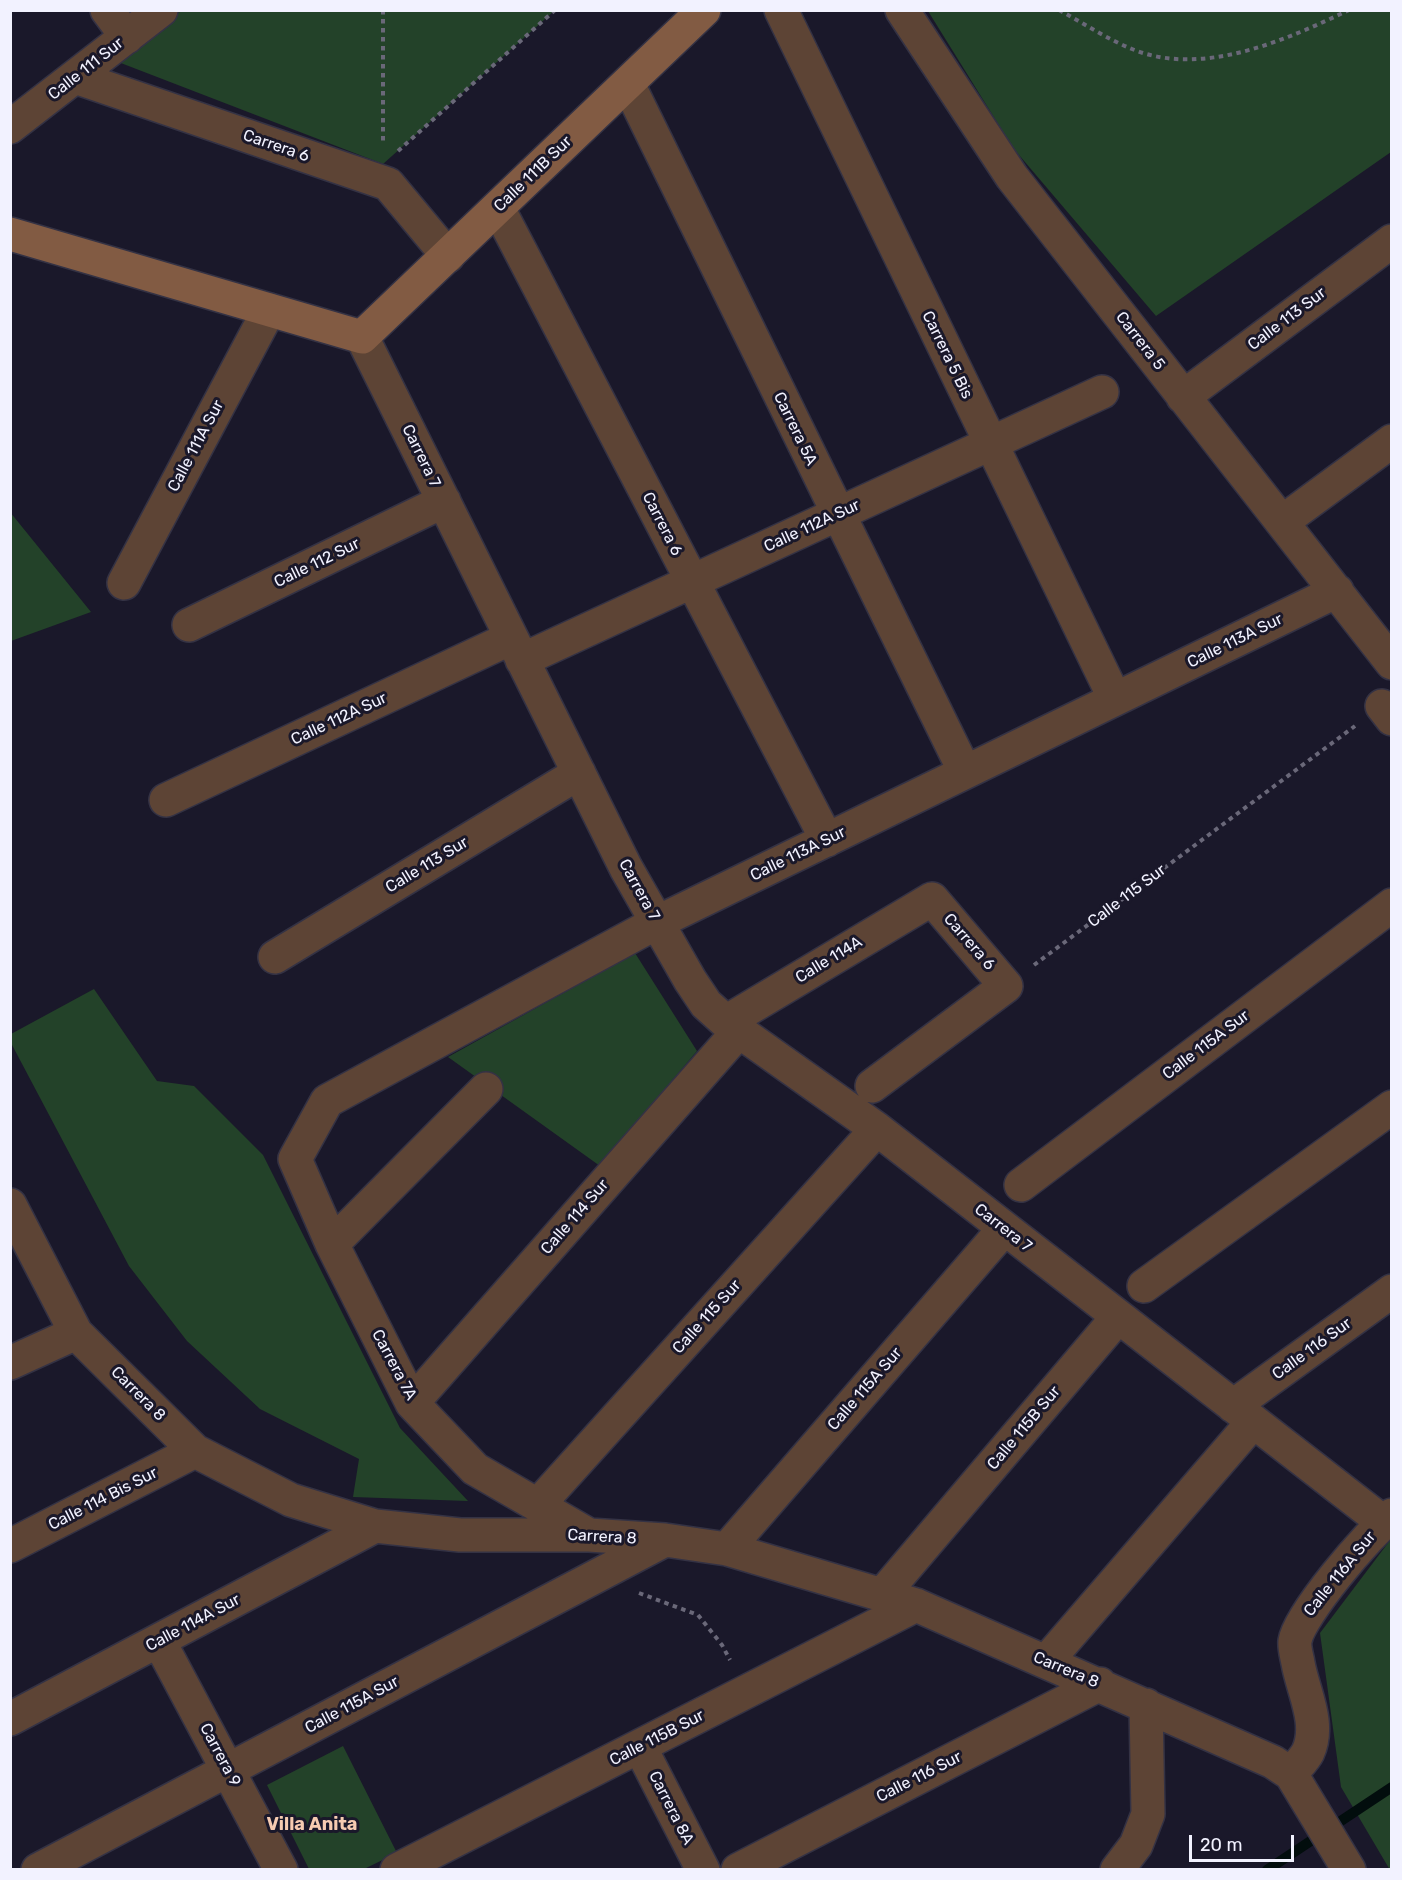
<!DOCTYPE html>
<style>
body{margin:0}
#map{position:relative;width:1402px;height:1880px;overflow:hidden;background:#1a182a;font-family:Rubik,sans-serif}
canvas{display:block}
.frame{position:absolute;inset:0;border:12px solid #f2f2ff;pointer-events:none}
.scale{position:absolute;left:1189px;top:1835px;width:105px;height:27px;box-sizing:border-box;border:3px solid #f2f2ff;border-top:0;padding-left:8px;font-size:18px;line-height:21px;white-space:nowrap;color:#f2f2ff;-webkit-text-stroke:4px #1a182a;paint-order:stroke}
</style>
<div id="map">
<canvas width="1402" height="1880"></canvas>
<div class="frame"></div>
<div class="scale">20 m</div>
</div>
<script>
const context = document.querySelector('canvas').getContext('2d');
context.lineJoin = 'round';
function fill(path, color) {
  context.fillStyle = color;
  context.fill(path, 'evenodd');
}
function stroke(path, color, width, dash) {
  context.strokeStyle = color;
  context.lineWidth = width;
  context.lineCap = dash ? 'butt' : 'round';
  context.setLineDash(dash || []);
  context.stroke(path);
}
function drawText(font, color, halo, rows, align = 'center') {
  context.font = font + ' Rubik,sans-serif';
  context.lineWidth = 6;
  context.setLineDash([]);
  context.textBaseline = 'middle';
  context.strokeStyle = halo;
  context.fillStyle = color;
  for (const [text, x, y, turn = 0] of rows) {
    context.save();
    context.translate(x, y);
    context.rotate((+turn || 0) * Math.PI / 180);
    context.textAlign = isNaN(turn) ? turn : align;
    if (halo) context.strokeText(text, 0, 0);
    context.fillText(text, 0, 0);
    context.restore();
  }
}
fill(new Path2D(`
 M181 11H554L383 164 113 60Z
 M928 11H1391V152L1156 316 1013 148Z
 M10 512 91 612 11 641H10Z
 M635 953 697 1051 600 1166 448 1057Z
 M94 989 157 1081 194 1086 263 1155 400 1428 468 1501 353 1497 359 1459 260 1409 187 1341 129 1266 11 1043V1034Z
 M1391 1539 1392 1869 1390 1870 1341 1787 1320 1633Z
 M343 1746 397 1853 364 1869H309L267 1785Z`), '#234229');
stroke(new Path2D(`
 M1267 1870 1392 1787`), '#020d0d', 10);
const street = new Path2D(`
 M107 10 127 37
 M781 10 1115 699
 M902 10 1012 177 1392 663
 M75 77 388 184 448 256
 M628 84 965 772
 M10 127 161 10
 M498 208 827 840
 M362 337 626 868 690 980 706 1004 726 1022 877 1129 1383 1522
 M1183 397 1392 241
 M1282 522 1392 441
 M124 583 269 310
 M189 625 444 501
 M522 660 1102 392
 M1382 706 1392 719
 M166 800 511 638
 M275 957 579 773
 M726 1022 932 899 1006 986 872 1086
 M1021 1185 1392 905
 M10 1205 76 1333 195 1451 291 1500 375 1526 460 1535H589L665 1540 727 1549 916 1605 1273 1762 1291 1774 1349 1870
 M332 1244 486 1089
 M1144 1286 1392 1107
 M10 1363 76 1333
 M412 1403 739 1031
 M1233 1406 1392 1291
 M538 1505 877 1129
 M589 1535 475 1469 412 1403 332 1244 295 1159 327 1101 656 923 1337 591
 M10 1546 195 1451
 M727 1549 1004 1229
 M883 1594 1118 1317
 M159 1641 281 1870
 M1046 1662 1253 1422
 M10 1719 375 1526
 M640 1747 703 1870
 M1291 1774C1296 1767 1304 1760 1308 1752 1321 1723 1303 1692 1298 1663 1297 1657 1294 1648 1295 1641 1299 1615 1369 1533 1392 1515
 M38 1870 665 1540
 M397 1870 916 1605
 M738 1870 1100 1684
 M1117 1870 1136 1845 1148 1814 1146 1705`);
const secondary = new Path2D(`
 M10 234 362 337 704 10`);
stroke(street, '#343244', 36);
stroke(secondary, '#343244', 36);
stroke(new Path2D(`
 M383 10V145
 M1059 10C1083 23 1107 39 1132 49 1202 78 1286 40 1349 10
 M398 151 555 10
 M1034 965 1355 726
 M639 1593 698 1615 722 1645 730 1660`), '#6a6879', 4, [4.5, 4.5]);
stroke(street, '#5d4435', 33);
stroke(secondary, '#825b43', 33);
drawText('16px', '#f2f2ff', '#1a182a', [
 ["Calle 111 Sur",86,69,-38],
 ["Carrera 6",276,146,19],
 ["Calle 111B Sur",533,174,-44],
 ["Calle 113 Sur",1287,319,-37],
 ["Carrera 5",1140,341,52],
 ["Carrera 5 Bis",947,355,64],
 ["Carrera 5A",795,429,64],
 ["Calle 111A Sur",196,446,-62],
 ["Carrera 7",421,456,64],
 ["Carrera 6",662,524,63],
 ["Calle 112A Sur",812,526,-25],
 ["Calle 112 Sur",317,563,-26],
 ["Calle 113A Sur",1235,641,-26],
 ["Calle 112A Sur",339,719,-25],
 ["Calle 113A Sur",798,854,-26],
 ["Calle 113 Sur",427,865,-31],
 ["Carrera 7",639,890,61],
 ["Calle 115 Sur",1127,896,-37],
 ["Carrera 6",969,942,49],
 ["Calle 114A",829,960,-31],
 ["Calle 115A Sur",1206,1045,-37],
 ["Calle 114 Sur",575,1217,-49],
 ["Carrera 7",1003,1228,38],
 ["Calle 115 Sur",707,1317,-48],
 ["Calle 116 Sur",1312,1349,-36],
 ["Carrera 7A",394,1365,62],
 ["Calle 115A Sur",865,1389,-49],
 ["Carrera 8",138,1394,45],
 ["Calle 115B Sur",1024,1428,-50],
 ["Calle 114 Bis Sur",103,1499,-27],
 ["Carrera 8",602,1537,3],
 ["Calle 116A Sur",1340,1574,-51],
 ["Calle 114A Sur",193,1623,-28],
 ["Carrera 8",1066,1670,23],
 ["Calle 115A Sur",352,1705,-28],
 ["Calle 115B Sur",657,1738,-27],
 ["Carrera 9",220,1755,62],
 ["Calle 116 Sur",919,1777,-27],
 ["Carrera 8A",671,1808,63]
]);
drawText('bold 18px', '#f6cbb1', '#1a182a', [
 ["Villa Anita",312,1825]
]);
</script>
